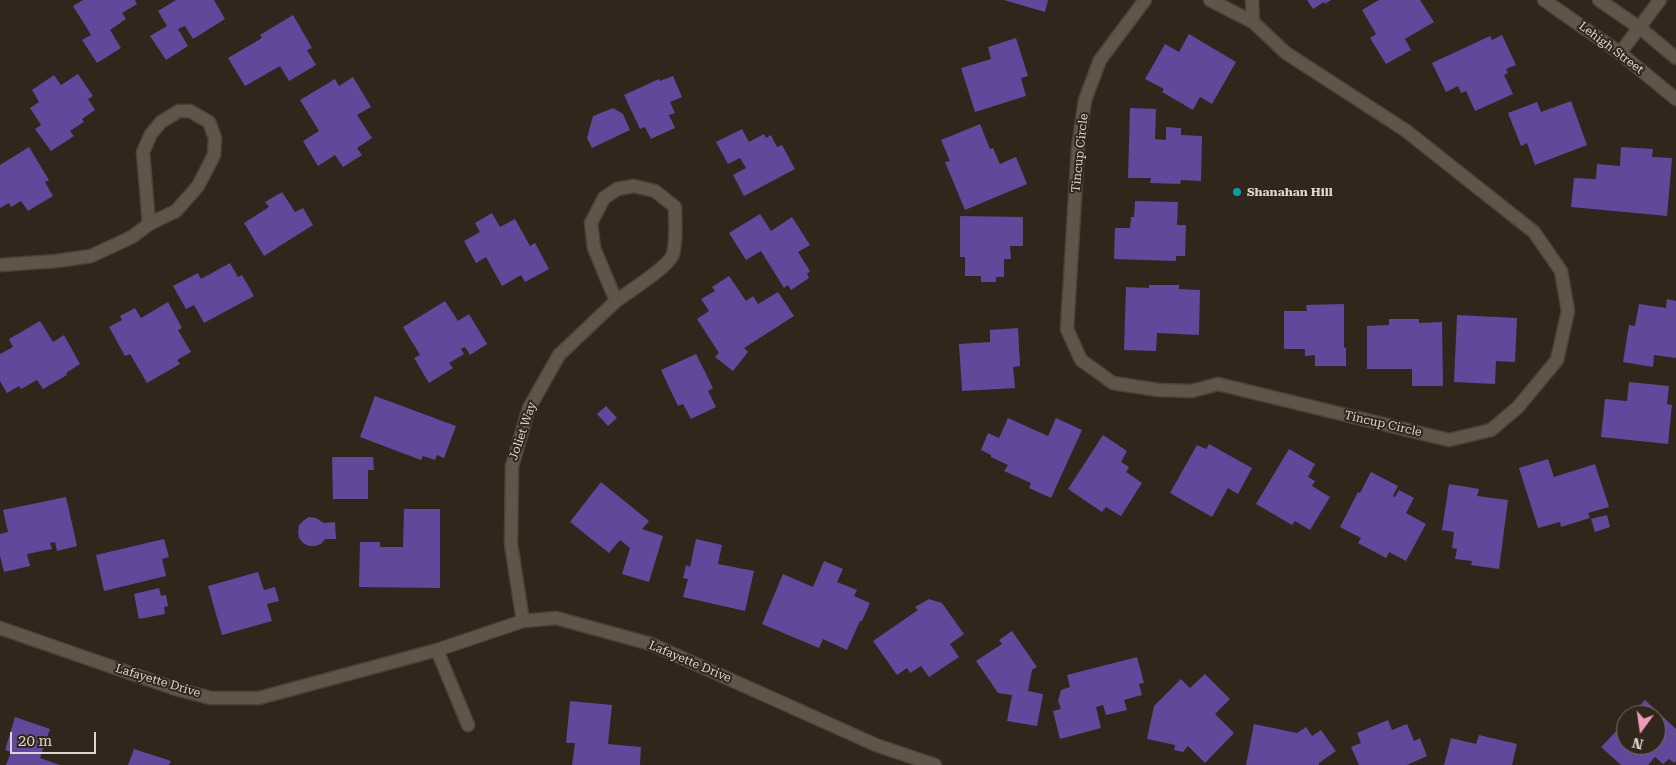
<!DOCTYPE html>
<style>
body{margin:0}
#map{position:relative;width:1676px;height:765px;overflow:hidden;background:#30261b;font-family:"Roboto Serif",serif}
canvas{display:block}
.north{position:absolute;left:1616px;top:705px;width:50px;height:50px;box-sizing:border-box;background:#30261b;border:1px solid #756c63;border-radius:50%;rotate:194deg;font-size:14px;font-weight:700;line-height:20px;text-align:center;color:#ddd6ce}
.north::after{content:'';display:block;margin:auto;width:18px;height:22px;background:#f09ab7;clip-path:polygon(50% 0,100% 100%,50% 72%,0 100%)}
.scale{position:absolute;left:10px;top:732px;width:86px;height:22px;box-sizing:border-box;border:2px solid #ddd6ce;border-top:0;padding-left:6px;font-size:15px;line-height:18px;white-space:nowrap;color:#ddd6ce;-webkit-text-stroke:4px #30261b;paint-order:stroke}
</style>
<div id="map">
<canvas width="1676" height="765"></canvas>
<div class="north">N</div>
<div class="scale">20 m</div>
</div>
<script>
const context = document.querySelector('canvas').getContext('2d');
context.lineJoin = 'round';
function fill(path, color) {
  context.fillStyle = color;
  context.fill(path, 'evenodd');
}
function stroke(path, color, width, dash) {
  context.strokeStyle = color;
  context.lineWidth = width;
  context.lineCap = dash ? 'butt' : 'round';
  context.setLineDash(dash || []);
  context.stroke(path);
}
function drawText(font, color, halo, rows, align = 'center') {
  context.font = font + ' "Roboto Serif",serif';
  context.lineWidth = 4;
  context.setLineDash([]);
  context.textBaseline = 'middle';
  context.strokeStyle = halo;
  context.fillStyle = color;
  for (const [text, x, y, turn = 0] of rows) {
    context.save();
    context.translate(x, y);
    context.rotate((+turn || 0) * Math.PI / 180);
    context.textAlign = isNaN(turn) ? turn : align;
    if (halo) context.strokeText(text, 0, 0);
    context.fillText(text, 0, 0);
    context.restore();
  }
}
fill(new Path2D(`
 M83 0H135L137 4 122 13 126 19 110 30 121 48 97 63 82 40 91 35 73 6Z
 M176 0H214L225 19 193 39 185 26 178 29 188 46 166 60 150 36 167 26 158 11Z
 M1004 0H1048L1045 12Z
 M1307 0H1331L1325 4 1324 2 1313 9Z
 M1379 0H1420L1434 22 1405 39 1411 50 1386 64 1370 38 1376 34 1362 10Z
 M293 15 312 48 307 50 316 65 289 81 280 66 245 86 228 58 262 38 260 35Z
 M1189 34 1236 62 1212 104 1200 97 1193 110 1162 92 1164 89 1145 79 1165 44 1179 52Z
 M1502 35 1516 65 1506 69 1508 73 1504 75 1513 94 1475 111 1466 91 1461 93 1458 86 1446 92 1432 63 1490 36 1492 40Z
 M1016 38 1028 76 1021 78 1026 96 975 112 961 68 991 59 988 47Z
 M78 74 93 96 88 99 95 110 82 119 84 122 70 131 74 136 51 151 35 129 41 125 30 108 39 102 32 90 54 75 61 85Z
 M673 76 682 97 670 102 675 113 669 115 675 128 651 139 645 127 640 129 624 95 659 79 660 81Z
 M353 77 371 107 357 115 372 138 357 148 362 155 343 167 335 155 318 166 303 141 319 131 300 100 335 79 339 86Z
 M1571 101 1587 145 1535 165 1527 143 1521 146 1508 113 1537 102 1541 112Z
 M613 108 623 114 630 130 592 148 587 138 593 116Z
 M1130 108 1156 109 1155 139 1166 140V127L1181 128V135L1202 136 1201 181 1181 180 1180 184 1150 183 1151 178H1128Z
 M980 124 990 149 993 148 1000 164 1016 157 1027 184 965 210 945 162 950 161 941 140Z
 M742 129 749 142 764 134 766 138 771 135 777 147 782 145 795 169 744 196 733 175 746 168 740 158 728 164 716 142Z
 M29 147 49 180 45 182 53 196 28 211 21 201 11 207 9 203 0 208V165Z
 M1621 147 1653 149 1652 157 1672 158 1667 216 1571 207 1574 178 1596 179 1597 164 1620 166Z
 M282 192 295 212 303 208 313 225 264 256 244 223 269 207 265 202Z
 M1135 201 1178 202 1177 225H1186L1185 256H1176V261L1114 259 1115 228H1130L1131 217H1134Z
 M492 213 500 227 515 219 530 246 535 243 549 269 525 282 521 275 502 286 486 257 476 263 464 241 480 232 475 223Z
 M760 214 771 231 792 217 810 245 798 252 810 271 807 274 809 278 791 290 788 285 784 288 761 251 746 260 729 233Z
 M960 216 1023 217V246H1010L1011 259H1004V277H996V282H981V276H965V257H960Z
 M230 263 238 277 242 275 254 296 204 323 194 305 186 309 173 286 198 273 201 279Z
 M729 276 746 301 753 296 758 304 778 292 794 316 744 348 748 352 733 371 715 357 719 353 697 319 709 311 701 299 715 291 712 287Z
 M1149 285H1179V289L1200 290 1199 335 1157 333 1156 351 1124 350 1126 287 1149 288Z
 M1667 299 1676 301V358L1654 355 1653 367 1623 362 1629 325 1635 326 1639 304 1666 308Z
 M445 301 458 321 469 314 487 344 470 355 465 347 461 349 464 354 449 363 453 368 429 383 414 358 420 355 403 327Z
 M168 302 182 328 178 330 191 352 177 360 180 364 147 383 130 354 125 356 109 327 122 320 120 316 135 308 141 318Z
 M1344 304V348L1346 347V366H1315V355L1305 356V349H1284V311H1307L1306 305Z
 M1457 315 1517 318 1515 362 1496 361 1495 384 1454 382Z
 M1389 319H1419V323L1442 322 1443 386H1412V369H1367V326L1389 325Z
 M40 321 53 342 64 335 80 364 66 373 67 375 43 389 37 380 21 389 19 386 7 393 0 381V354L13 347 9 339Z
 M1018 328 1020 366 1013 367 1015 388 962 391 959 344 990 342V330Z
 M696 354 713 388 708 391 716 407 691 419 683 404 678 406 661 370Z
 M1629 382 1669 386 1667 404 1672 405 1668 444 1601 437 1605 399 1627 401Z
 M375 396 456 426 444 458 437 455 435 460 423 456 421 460 360 437Z
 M606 406 617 418 608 426 597 414Z
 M1008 418 1048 436 1056 418 1082 430 1051 498 1029 488 1031 483 1004 471 1008 465 991 457V455L981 450 988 433 999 438Z
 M1103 435 1127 451 1121 462 1129 467 1126 472 1142 483 1121 516 1106 507 1102 512 1068 489Z
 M1209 444 1252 468 1238 494 1228 488 1212 517 1170 493 1197 445 1206 449Z
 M1289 449 1315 464 1308 477 1315 481 1312 486 1330 497 1310 530 1295 521 1292 525 1256 504Z
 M332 457H373L374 470H368V499H333Z
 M1548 459 1554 477 1595 464 1609 507 1588 513 1590 518 1561 527 1560 522 1538 528 1519 468Z
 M1371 472 1398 486 1393 496 1395 497 1399 490 1414 498 1406 513 1426 524 1406 561 1389 552 1386 558 1358 543 1361 538 1340 527 1358 492 1360 493Z
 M601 482 649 521 642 529 663 536 649 582 622 574 630 548 620 540 609 553 570 522Z
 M1449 484 1479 489 1477 496 1508 500 1499 569 1471 565 1472 561 1455 559 1457 549 1452 548 1454 532 1442 530Z
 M66 497 77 546 57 551 55 542 50 543 52 549 27 554 30 566 4 572 0 556V534L8 532 3 510Z
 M404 509H440V588L359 587 360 542H380V547H403Z
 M1607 515 1610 527 1595 532 1591 519Z
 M309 517 316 518 324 523 335 522 336 539H325L321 544 315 546H309L303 543 299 538 298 532 299 525 304 520Z
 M164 539 169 557 162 559 166 576 104 591 96 555Z
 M696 539 722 545 718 564 754 571 745 611 683 597 688 579 683 578 686 565 690 567Z
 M824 561 843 569 837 582 857 590 854 596 870 603 862 621H860L847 650 823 639 819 648 762 624 783 574 813 587Z
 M258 572 264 590 275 587 279 601 267 604 272 621 222 635 208 586Z
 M159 588 161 596 166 595 168 606 164 607 165 614 139 619 134 594Z
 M929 599 942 603 964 634 950 644 959 657 929 677 921 666 910 673 907 668 897 675 873 641 918 610 915 607Z
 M1012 631 1037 667 1032 670 1028 691 1043 694 1037 726 1007 721 1012 695 998 693 976 661 1002 644 999 640Z
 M1137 657 1144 683 1139 684 1142 695 1124 700 1127 710 1106 715 1103 705 1096 707 1101 728 1060 739 1053 711 1061 709 1058 701 1061 690 1070 687 1067 675Z
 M1205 674 1230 699 1215 714 1234 733 1205 763 1188 746 1183 752 1174 750 1175 745 1147 739 1154 706 1181 679 1190 688Z
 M1645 700 1676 729V761L1674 763 1669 759 1663 764 1655 757 1648 765H1621L1601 747 1626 721V745H1656V715H1631Z
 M570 701 612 705 608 744 641 747 640 765H572L575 743H566Z
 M15 717 50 729 40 758 60 765H6L11 752 5 750Z
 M1388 720 1392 730 1407 724 1414 741 1420 738 1427 756 1407 765H1359L1351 747 1361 743 1357 733Z
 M1254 724 1297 733 1306 727 1312 736 1321 730 1336 751 1319 763V765H1246Z
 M1479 735 1517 744 1512 765H1444L1451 738 1476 744Z
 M134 749 171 761 169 765H128Z`), '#62489a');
const street = new Path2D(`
 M1145 0 1100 60 1085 100 1078 148 1067 329 1081 360 1113 383 1158 390 1192 391 1218 384 1449 440 1491 430 1518 407 1557 360 1568 311 1561 271 1534 232 1405 130 1286 53 1253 22 1210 0
 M1252 0 1253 22
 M1620 53 1660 0
 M634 186 655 191 675 207C675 223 677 239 673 254 669 267 628 292 616 301L594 248 591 223 604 198 617 189Z
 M0 265 57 261 91 256 132 237 149 224 176 211 198 186 214 155 215 138 209 122 190 111H179L161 122 151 134 143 152 149 224
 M523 621 511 544 512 466 529 408 559 355 616 301
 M0 628 176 689 211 698H259L437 650 523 621 556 618 651 644 876 745 935 765
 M437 650 468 725`);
const secondary = new Path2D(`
 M1544 0 1620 53 1676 99
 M1599 0 1640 28 1676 58`);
stroke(street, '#4b4339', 15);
stroke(secondary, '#4b4339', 15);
stroke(street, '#605548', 12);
stroke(secondary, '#605548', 12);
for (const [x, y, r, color] of [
 [1237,192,5,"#0f9aa8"]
]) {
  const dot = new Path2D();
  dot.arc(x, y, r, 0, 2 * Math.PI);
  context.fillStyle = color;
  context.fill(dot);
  stroke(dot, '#30261b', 2);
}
drawText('12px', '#ddd6ce', '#30261b', [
 ["Lehigh Street",1611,48,37],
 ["Tincup Circle",1080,153,-84],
 ["Tincup Circle",1383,424,13],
 ["Joliet Way",523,431,-71],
 ["Lafayette Drive",690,662,23],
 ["Lafayette Drive",158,681,17]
]);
drawText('bold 12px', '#ddd6ce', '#30261b', [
 ["Shanahan Hill",1247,192]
], 'left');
</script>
